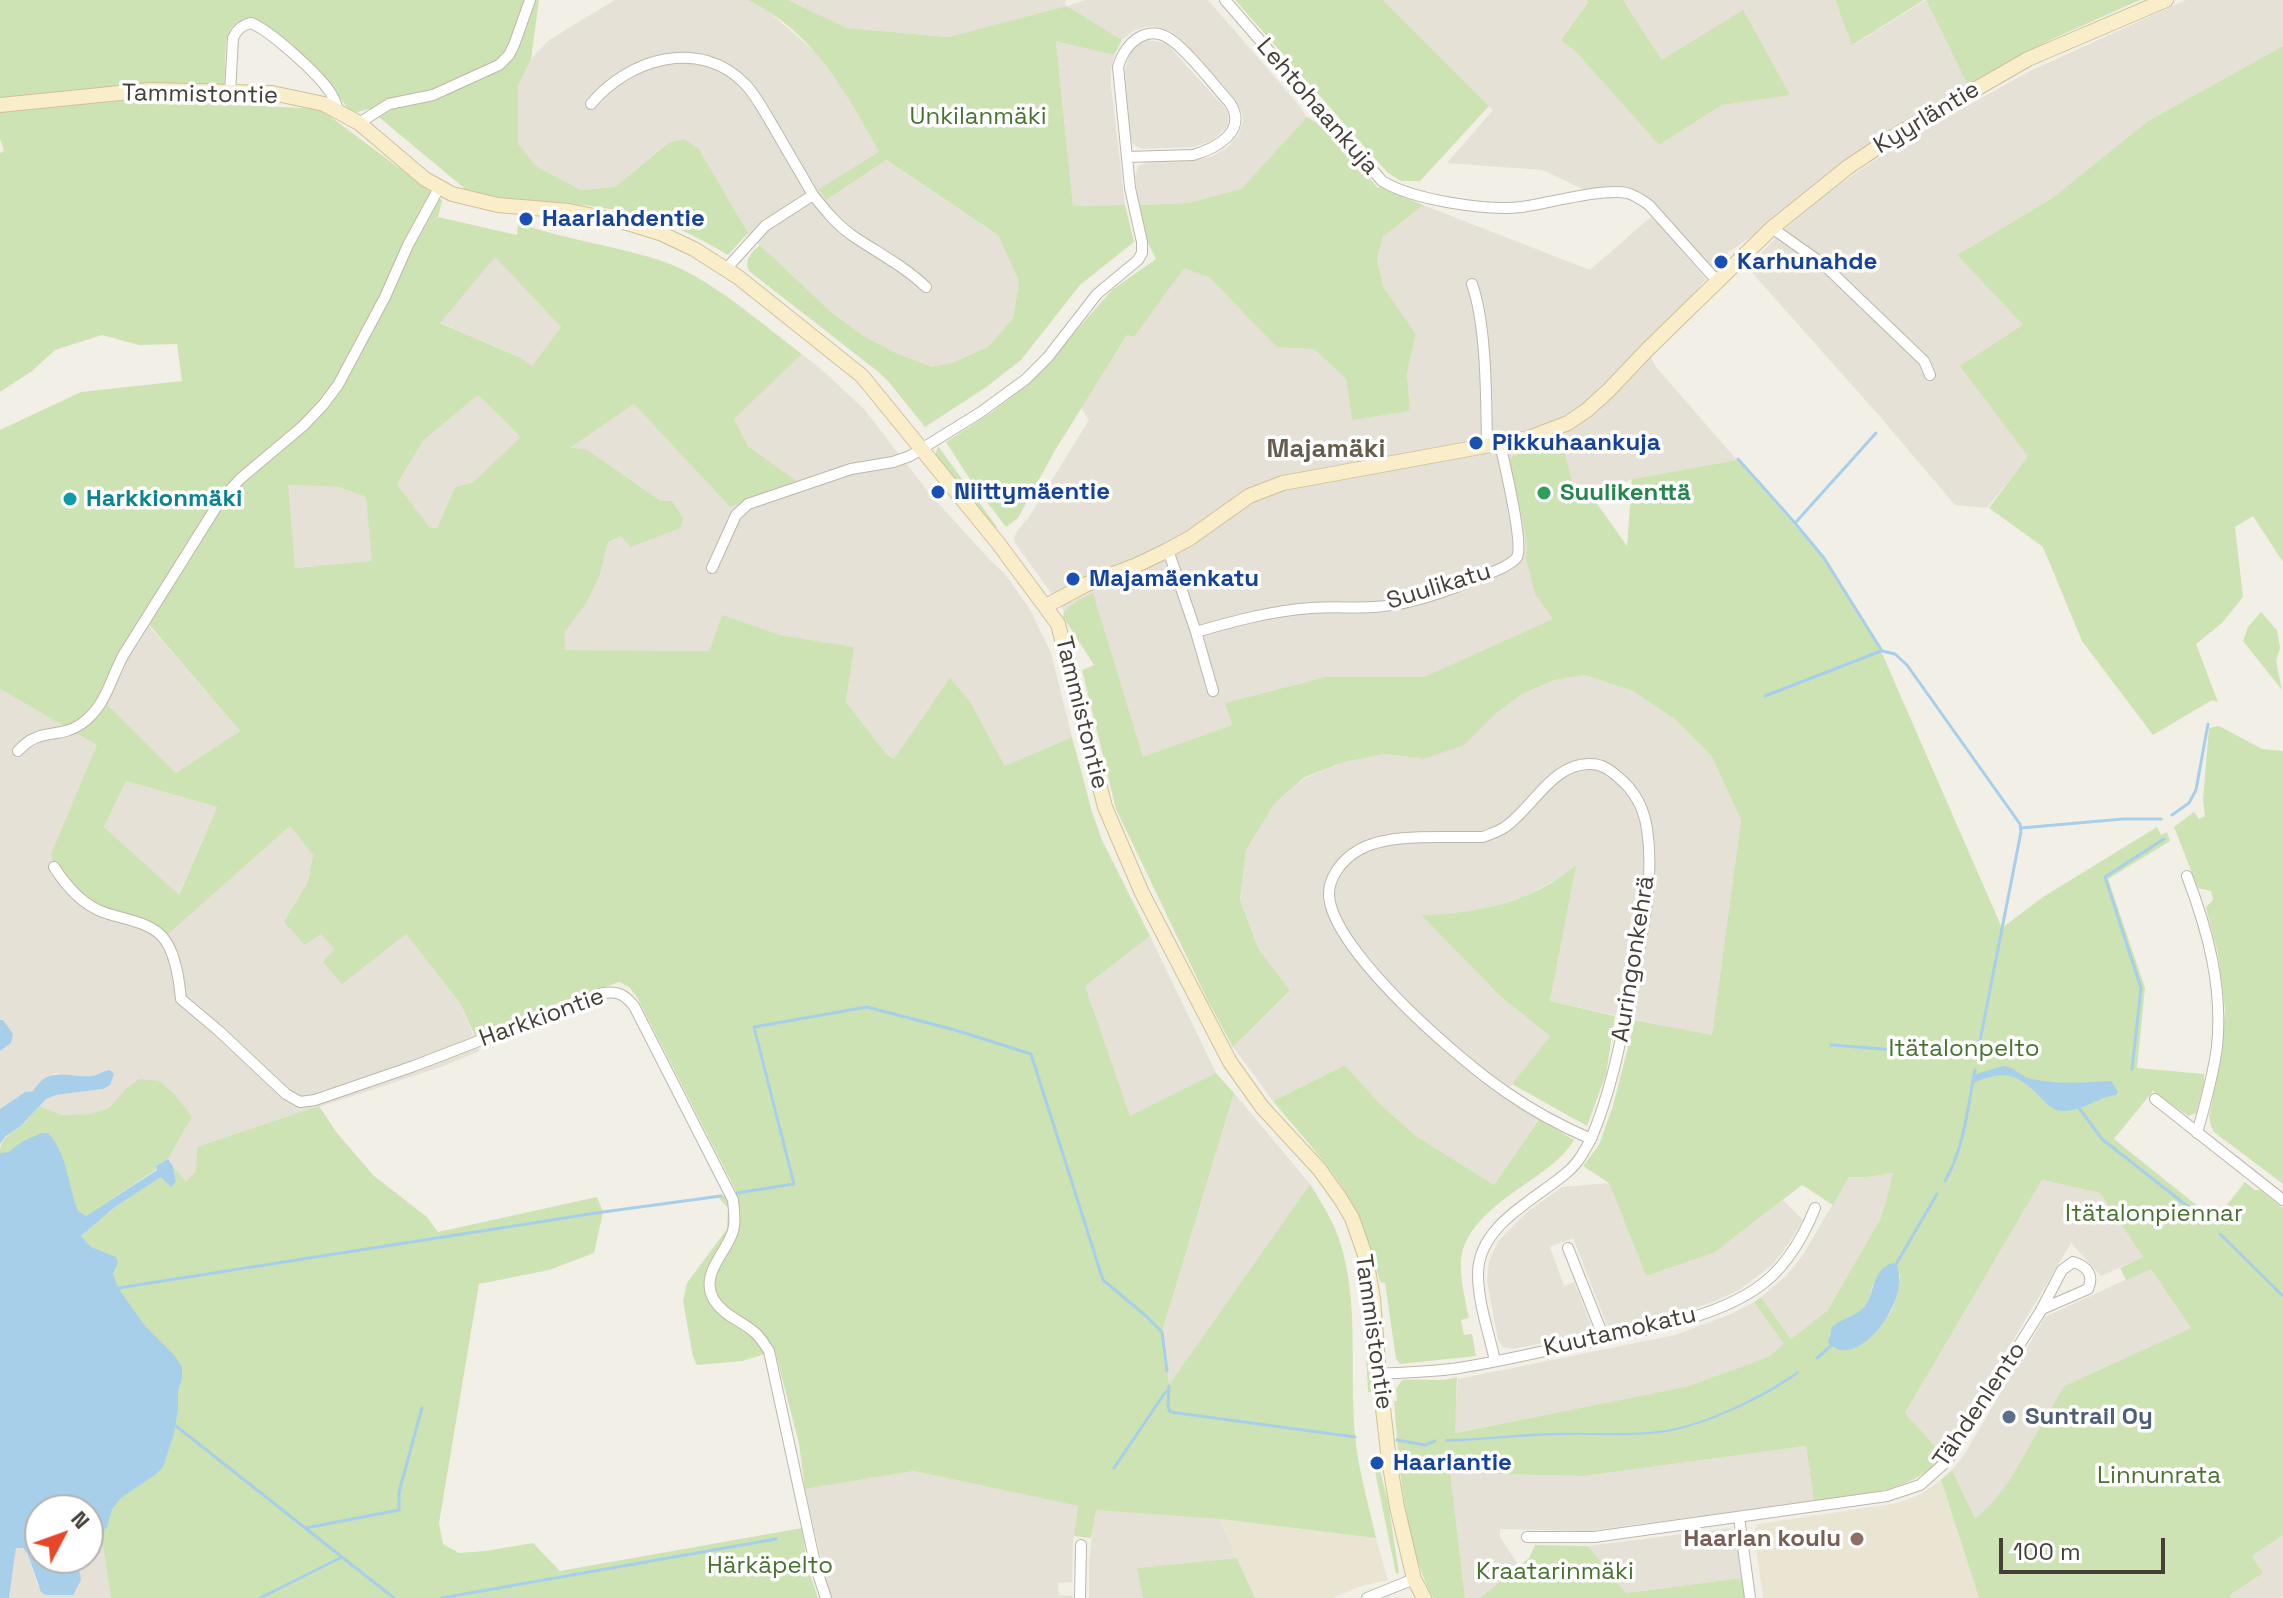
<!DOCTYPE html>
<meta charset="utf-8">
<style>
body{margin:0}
#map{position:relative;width:2283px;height:1598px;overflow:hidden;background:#f2efe7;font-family:"Space Grotesk",sans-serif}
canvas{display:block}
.north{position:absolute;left:24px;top:1494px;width:80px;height:80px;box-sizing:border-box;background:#fff;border:2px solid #b5b2af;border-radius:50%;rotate:49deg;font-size:22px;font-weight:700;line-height:32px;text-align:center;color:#453f37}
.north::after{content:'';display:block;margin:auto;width:28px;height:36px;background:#e84628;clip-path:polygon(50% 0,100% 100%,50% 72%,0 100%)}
.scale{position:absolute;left:1999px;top:1538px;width:166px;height:36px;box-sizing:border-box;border:4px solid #453f37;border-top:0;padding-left:10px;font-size:24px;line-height:28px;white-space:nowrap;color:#453f37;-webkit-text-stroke:6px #fff;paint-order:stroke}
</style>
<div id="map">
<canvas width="2283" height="1598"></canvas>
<div class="north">N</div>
<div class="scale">100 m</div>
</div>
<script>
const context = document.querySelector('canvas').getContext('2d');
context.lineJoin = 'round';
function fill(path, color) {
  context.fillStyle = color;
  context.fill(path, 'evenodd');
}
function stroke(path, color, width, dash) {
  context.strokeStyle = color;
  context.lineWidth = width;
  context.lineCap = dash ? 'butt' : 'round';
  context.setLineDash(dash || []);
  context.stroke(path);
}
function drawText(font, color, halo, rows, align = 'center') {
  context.font = font + ' "Space Grotesk",sans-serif';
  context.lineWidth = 7;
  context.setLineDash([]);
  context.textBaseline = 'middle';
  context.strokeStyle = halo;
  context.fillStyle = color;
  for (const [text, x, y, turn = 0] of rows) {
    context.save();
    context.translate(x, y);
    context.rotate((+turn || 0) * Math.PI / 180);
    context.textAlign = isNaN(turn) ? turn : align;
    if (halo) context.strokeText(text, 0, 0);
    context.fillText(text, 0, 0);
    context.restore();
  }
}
fill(new Path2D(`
 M615 0H748L766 9 816 53 841 85 880 153 820 189 826 199 885 160 998 235 1019 282 1013 318 988 347 954 362 932 367 896 353 862 335 830 311 760 245 751 240 699 149 667 143 615 187 581 190 536 166 518 145V86L531 59 549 40Z
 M788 0H1066L1065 7 948 37 847 28Z
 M1085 0H1208L1298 104 1307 117 1241 189 1188 203 1139 205 1135 177 1138 166 1148 162 1197 160 1213 156 1229 146 1239 134 1243 121 1242 113 1235 99 1180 39 1170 31 1154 26 1145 27 1133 31 1122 40 1067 6Z
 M1383 0H1587L1588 1 1561 40 1577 53 1659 145 1722 105 1790 94 1662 60 1623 0H1835L1853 45 1926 0 1968 86 1892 129 1844 161 1770 224 1730 251 1712 268 1652 201 1640 192 1627 187 1587 191 1542 170 1447 163 1493 110Z
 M2186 0H2283V46L2148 121 2051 199 1957 255 2024 326 2028 457 1987 508 1955 505 1882 419 1747 267 1787 227 1831 190 1900 143 2030 71Z
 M1056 40 1114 55 1111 70V86L1125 205 1073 206Z
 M1148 40 1166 43 1225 108 1228 114V126L1213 140 1194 147 1142 149 1133 144 1130 137 1124 74 1130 53 1137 44Z
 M1423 205 1590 270 1652 216 1706 279 1647 350 1656 367 1737 460 1632 479 1593 498 1565 610 1551 621 1424 677H1325L1226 703 1232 725 1142 758 1093 594 1077 601 1064 611 1015 543 1014 538 1017 531 1029 517 1089 420 1081 408 1128 334 1134 337 1183 267 1210 278 1277 346 1314 349 1346 379 1352 419 1410 411 1407 373 1416 334 1384 288 1377 259 1383 237Z
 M495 256 561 327 532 367 519 357 439 322Z
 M802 354 822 370 864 409 929 493 990 560 1005 574 1031 611 1051 653 1072 737 1005 766 971 703 894 760 887 755 846 702 853 647 780 635 722 616 709 651 565 650 563 633 587 602 600 575 608 542 621 536 661 501 586 449H568L634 404 730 507 798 483 748 446 733 419Z
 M478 395 522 437 473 482 455 487 437 528H429L397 484 423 441Z
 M287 485 339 487 367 497 372 562 295 568Z
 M145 621 240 731 176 773 104 701Z
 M1585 675 1633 691 1676 720 1712 757 1741 820 1712 1036 1550 1001 1575 866 1562 877 1521 898 1473 912 1422 916 1500 996 1550 1036 1506 1092 1541 1115 1494 1185 1416 1136 1379 1103 1345 1065 1273 1101 1233 1047 1290 992 1258 948 1240 899 1246 850 1275 803 1305 778 1344 762 1385 754 1424 759 1494 715 1522 694 1555 680Z
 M0 689 98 745 51 854 164 938 290 826 313 855 308 882 305 945 321 934 334 949 406 934 460 1003 480 1051 441 1067 197 1147 196 1171 186 1183 168 1159 192 1117 125 1090 110 1108 90 1114 62 1115 39 1106 46 1099 56 1095 103 1089 104 1071 97 1076 68 1077 56 1073 38 1083 33 1091 25 1092 0 1109V1051L11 1043 3 1021 0 1020Z
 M126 781 217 807 178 896 104 827Z
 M1150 936 1216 1073 1130 1117 1084 986Z
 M1234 1093 1310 1184 1169 1386 1162 1332Z
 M1893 1173 1881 1218 1827 1311 1791 1339 1761 1297 1786 1276 1802 1256 1849 1177H1868Z
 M2042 1180 2100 1193 2143 1257 2101 1276 2071 1243 1944 1456 1905 1413Z
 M1609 1183 1646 1276 1714 1253 1783 1200 1803 1220 1787 1246 1772 1265 1739 1290 1713 1302 1662 1319 1616 1328 1610 1327 1606 1323 1573 1238 1550 1247 1564 1286 1574 1282 1590 1323V1330L1584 1335 1512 1349 1503 1347 1498 1340 1487 1281 1489 1261 1498 1241 1527 1212 1562 1187Z
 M2151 1268 2191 1328 2064 1386 2009 1481 1993 1502 1974 1520 1952 1470 1964 1455 2045 1317Z
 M1754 1302 1785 1344 1768 1357 1689 1386 1454 1433 1458 1379 1675 1335 1731 1314Z
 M1806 1446 1814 1501 1587 1531 1500 1529V1537L1519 1566 1480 1598H1465L1449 1473 1584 1476Z
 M914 1471 1079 1506 1073 1542 1072 1582 1058 1583 1059 1595 1072 1596 1073 1598H832L828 1589 805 1489Z
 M1095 1509 1220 1519 1237 1558 1138 1568 1143 1598H1089V1563Z
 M1730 1528 1736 1535 1742 1578 1626 1593 1588 1546Z
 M101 1532 111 1598H9L16 1548H23L28 1555 38 1587 78 1561 77 1558H88V1535Z
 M2283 1535V1596L2280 1598H2232L2230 1595 2263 1573 2252 1556Z`), '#e6e1d6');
fill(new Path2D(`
 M1941 1480 1979 1598H1763L1754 1532 1758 1524 1898 1503 1921 1494Z
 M1220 1519 1376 1538 1388 1580 1358 1587 1333 1598H1255Z`), '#eae4d2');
fill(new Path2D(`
 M0 0H539L531 59 518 86V144L536 166 581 190 615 187 668 143 684 139 699 149 748 233 728 255C704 241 681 228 655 220 595 200 528 203 466 193L463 187 369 109 357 112 349 110 326 80 259 21C225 16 226 38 225 64 225 77 224 90 223 104L320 109 442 200 438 217 517 235 518 223C565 240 615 245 662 261 711 278 760 323 802 354L734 419 748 446 799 483 730 507 634 404 570 448 586 449 661 501H672L683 518 680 528 631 547 621 536 608 542 600 575 587 602 564 633 565 650 709 651 722 615 780 635 854 647 846 702 887 755 894 759 950 678 971 703 1005 766 1072 737 1092 812 1102 840 1150 936 1085 986 1130 1116 1216 1073 1234 1093 1162 1332 1169 1385 1310 1184C1321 1202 1332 1219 1339 1239 1360 1301 1349 1370 1355 1435 1358 1470 1369 1505 1376 1538L1220 1519 1096 1510 1091 1538 1074 1536 1078 1506 914 1471 805 1489 799 1443 775 1351 742 1361 697 1365 693 1357 683 1301 687 1283 727 1229 728 1208 718 1197 737 1193 637 997 629 987 619 982 525 1015 475 1036 460 1003 406 934 342 984 323 962 334 949 321 934 305 945 284 922 308 882 313 855 290 826 164 938 98 910 54 867 51 854 97 745 0 689V430L81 392 182 381 177 344 139 345 102 335 55 350 32 371 0 392V153L4 151 0 139ZM495 257 561 327 532 366 519 357 440 323ZM478 395 521 437 473 482 455 487 437 528H430L397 484 423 441ZM288 485 339 487 366 497 372 561 295 568ZM146 621 240 731 176 773 104 701ZM126 781 217 807 179 895 104 827Z
 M748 0H788L847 28 948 37 1067 6 1122 40 1114 55 1056 41 1073 206 1125 205 1134 242 1080 285 1021 360 985 388 925 427 888 381 876 370 749 271C744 259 751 253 760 245L830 311 862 335 896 353 932 367 954 362 988 347 1013 318 1019 282 998 235 886 160 826 200 819 189 879 152C846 92 813 31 748 0Z
 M1235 0H1383L1489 106 1420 181H1401L1387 172Z
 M1587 0H1623L1662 60 1743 10 1790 95 1722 105 1659 145 1577 53 1561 40 1588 2Z
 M1835 0H1924L1852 45Z
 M1926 0H2140L2050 40 1968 86Z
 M2283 46V562L2253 516 2235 527 2243 597 2222 623 2196 644 2218 702 2212 700 2153 735 2082 641 2043 547 1989 508 2028 456 1960 366 2023 325 1957 255 2051 199 2148 121Z
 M1307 117 1321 125 1378 188 1382 186 1391 192 1423 205 1383 237 1377 259 1384 288 1416 334 1407 373 1410 411 1352 420 1346 379 1314 349 1277 347 1210 278 1184 268 1134 337 1127 335 1054 452 1018 518 1006 527 971 481 946 442 991 413 1030 383 1112 290 1156 259 1145 237 1139 205 1188 203 1241 189Z
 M1562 442 1577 499 1593 498 1627 546 1632 479 1737 460 1823 557 1881 651 2002 928 2043 897 2157 827 2161 835 2167 832 2170 841 2108 879 2145 988 2137 1068 2204 1074V1083L2196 1113 2188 1116 2153 1091 2114 1139 2215 1220 2245 1182 2255 1190H2260L2283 1208V1535L2252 1556 2263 1573 2230 1595 2232 1598H1979L1941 1480 1952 1470 1975 1519 1993 1502 2009 1481 2064 1386 2191 1328 2151 1269 2126 1280 2120 1268 2143 1257 2100 1193 2042 1180 1905 1413 1944 1456C1910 1494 1861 1494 1814 1501L1806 1446 1584 1476 1450 1473 1465 1598H1433C1404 1542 1399 1464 1394 1401H1397L1396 1389 1402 1380C1420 1378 1439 1383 1457 1377L1455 1433 1689 1386 1768 1357 1784 1344 1754 1302 1761 1297 1791 1339 1827 1311 1881 1218 1893 1173 1868 1177H1849L1833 1205 1802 1185 1714 1253 1646 1276 1609 1183 1583 1166 1599 1145 1613 1106 1635 1020 1712 1035 1741 820 1712 757 1676 720 1633 691 1585 675 1555 680 1522 694 1494 715 1464 745 1424 759 1385 754 1344 762 1305 777 1275 803 1246 850 1240 899 1258 948 1290 991 1233 1047 1208 1001 1116 809 1082 670 1094 665 1063 617 1064 611 1077 601 1093 593 1143 757 1232 725 1225 703 1325 677H1424L1553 619 1535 594 1526 558 1527 547 1523 521 1510 460 1513 456ZM1900 1274C1895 1330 1876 1328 1831 1347 1822 1322 1849 1321 1862 1310 1869 1303 1870 1293 1873 1285Z
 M938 446 997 527 994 528 935 456Z
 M2261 612 2277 630 2280 648 2276 661 2282 690 2243 641 2248 627Z
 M2219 726 2262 749 2283 751V1184L2214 1132 2211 1126 2209 1116 2221 1060 2225 1009 2218 954 2207 912 2206 907 2213 900 2211 891 2198 888 2174 827 2194 812 2199 819 2205 816 2203 800 2209 728Z
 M1576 865 1550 1001 1615 1016 1606 1074 1587 1126 1512 1084 1550 1036 1500 996 1421 915C1476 914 1534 902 1576 865Z
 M1345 1065 1379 1103 1416 1136 1494 1185 1539 1119 1574 1140C1565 1155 1553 1164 1538 1175 1512 1194 1474 1216 1463 1249 1457 1269 1465 1298 1469 1318L1461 1320 1464 1335 1472 1334 1476 1356 1400 1364 1396 1359 1385 1283 1380 1282C1373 1256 1365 1230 1353 1205 1337 1172 1297 1131 1273 1101Z
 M139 1079 160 1081 175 1095 192 1117 168 1159 156 1166 157 1169 86 1216 75 1219 23 1141 8 1152 1 1154 0 1153C0 1138 9 1135 20 1127 27 1121 33 1113 39 1106L62 1115 90 1114 109 1108 125 1090Z
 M319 1106 337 1133 374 1176 427 1217 438 1232 597 1197 603 1212 594 1253 549 1270 479 1284 439 1523 443 1544 459 1553 486 1551 533 1543 560 1571 802 1528 807 1565 818 1598H111L101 1533 88 1535 98 1516 81 1236 115 1207 162 1176 171 1186 176 1182 173 1166 186 1182 196 1171 197 1147Z
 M1364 1279 1374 1392H1368L1362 1280Z
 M1380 1470 1388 1502 1399 1573 1396 1574 1375 1471Z
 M1535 1545 1588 1546 1626 1593 1742 1578 1745 1598H1480L1529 1558Z
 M1237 1558 1255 1598H1143L1137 1568Z`), '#cde3b3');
fill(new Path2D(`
 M0 1020H3L13 1034 11 1043 0 1051Z
 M2003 1066C2017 1068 2021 1077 2032 1079 2058 1085 2085 1082 2111 1081L2118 1092 2116 1095C2098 1097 2081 1112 2062 1111 2053 1110 2047 1104 2041 1098 2019 1074 2004 1069 1974 1083L1976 1074Z
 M110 1070 114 1074 110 1085 103 1089 56 1095 46 1099 21 1126 6 1136 0 1144V1109L25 1092 33 1091C49 1065 66 1078 92 1076 99 1075 102 1071 110 1070Z
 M42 1133H48C67 1152 68 1186 78 1211L86 1216 157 1170 156 1166 168 1159 173 1166 176 1182 171 1187 161 1177 115 1207 81 1236 91 1247 116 1257 118 1262 113 1274 118 1288 145 1326 175 1356 182 1367V1379L178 1391V1409L174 1434 163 1467 155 1475 121 1498 112 1509 107 1527 101 1532 88 1535V1510H40V1558H77L81 1580 73 1595H46L41 1592 28 1555 23 1548H16L9 1598H0V1153L8 1152 23 1141Z
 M1892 1263 1896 1264C1914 1302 1853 1375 1828 1342L1832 1327C1841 1318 1856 1317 1865 1306 1875 1292 1872 1270 1892 1263Z
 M1798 1371 1799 1373C1766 1398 1701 1428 1660 1433 1627 1437 1595 1434 1562 1435 1523 1436 1485 1440 1446 1442L1445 1439C1480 1439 1514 1434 1549 1433 1585 1432 1623 1435 1659 1431 1702 1426 1762 1396 1798 1371Z`), '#a8cfea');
stroke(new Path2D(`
 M1738 459 1795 523 1824 558 1882 651 1895 654 1907 665 2020 824 2021 832 1977 1056
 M1796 522 1876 433
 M1765 696 1881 651
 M2172 815 2189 803 2196 790 2208 724
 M2021 828 2123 819H2161
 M1831 1045 1958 1055
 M1965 1056H1977V1058
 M2132 1069 2141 988 2105 877 2164 839
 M2079 1108 2102 1139 2209 1223
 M1945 1181C1964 1149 1968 1106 1975 1070
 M737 1193 794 1184 754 1027 867 1007 955 1030 1031 1054 1103 1280 1146 1316 1162 1332 1167 1371
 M2220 1234 2283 1296
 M1895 1266 1937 1194
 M118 1288 603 1212 721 1196
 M1817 1358 1833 1344
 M1169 1386 1168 1406 1170 1412 1355 1437
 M176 1426 342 1557 260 1598
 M1397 1440 1425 1445 1435 1441
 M1114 1468 1164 1394 1169 1390
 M306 1528 399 1510V1492L422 1408
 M343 1558 394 1598
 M442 1598 776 1539`), '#a8cfea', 3);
const street = new Path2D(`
 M1225 0 1382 181C1413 200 1486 211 1522 207 1549 203 1603 188 1627 193 1635 195 1642 200 1649 205L1717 281
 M230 93 233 38C237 29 242 25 251 23 271 31 318 74 330 92 334 98 336 103 338 110
 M591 104C629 58 701 37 746 85 757 97 765 113 773 126 786 149 800 172 813 195L765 226 726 269
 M359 123 389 104 433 95 499 65 509 55 514 45 530 0
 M813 195C825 210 837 225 853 236 878 253 904 266 926 287
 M1772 228 1823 264 1924 361 1930 375
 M1472 284C1487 327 1486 399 1487 445
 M1168 550 1196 632C1234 621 1271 611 1311 608 1341 606 1373 610 1403 603 1437 596 1470 582 1502 568 1507 565 1514 562 1517 557 1524 543 1504 463 1500 443
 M712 568 736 515 748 504 851 469 893 462 910 456 981 412 1026 379 1048 357 1097 294 1138 260 1142 253V242L1130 188 1118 67C1125 42 1149 21 1174 42 1192 56 1214 85 1230 103 1248 131 1217 148 1193 155L1127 157
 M1196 632 1213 691
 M18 751C40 726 58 740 81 724 106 707 110 679 124 654L220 501 240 479 303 426 323 405 338 385 385 297 408 245 439 188
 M54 867C65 884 79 901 98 910 117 919 151 920 165 940 176 956 179 980 181 999L219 1031 286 1094 300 1102 315 1100 414 1066 603 993C618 991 624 994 634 1006L733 1200C734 1211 736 1221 733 1231 726 1254 699 1274 714 1300 724 1316 740 1320 753 1331 760 1336 764 1344 769 1351L816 1568 826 1598
 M2187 876C2208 931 2223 987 2217 1047 2213 1076 2205 1105 2197 1133
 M2155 1099 2283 1200
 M1568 1248 1604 1338
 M1495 1361C1489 1333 1478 1303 1478 1274 1478 1226 1533 1201 1565 1174 1577 1165 1584 1152 1591 1139 1561 1126 1533 1111 1506 1092 1460 1061 1333 951 1329 896 1328 878 1342 860 1357 851 1387 832 1446 838 1483 837 1490 834 1498 832 1505 827 1532 809 1553 762 1591 764 1602 764 1610 770 1618 777 1634 790 1644 808 1647 829 1655 881 1642 935 1632 986 1621 1039 1612 1089 1591 1139
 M1379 1374C1406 1372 1433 1372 1459 1368 1505 1361 1551 1349 1597 1340 1648 1329 1709 1319 1754 1290 1784 1271 1802 1240 1815 1208
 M1739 1517 1750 1598
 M1527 1537H1594L1887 1496 1920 1485 1946 1462 2040 1312 2062 1270 2073 1262C2088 1266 2094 1276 2088 1289L2042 1309
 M1080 1598 1081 1545
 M1367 1598 1414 1579`);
const secondary = new Path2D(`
 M0 105 150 90 272 93 324 104 359 123 425 179 452 194 498 205 569 211 624 222 660 233 694 249 738 277 862 376 998 543 1058 624 1105 807 1142 893 1230 1062 1262 1107 1320 1170 1340 1198 1352 1218 1366 1258 1373 1299 1379 1374 1389 1460 1397 1507 1414 1579 1424 1598
 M1046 606 1087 584 1137 565 1168 550 1190 538 1249 496 1283 483 1529 438 1568 423 1587 410 1608 391 1647 350 1772 228 1848 167 1896 135 2028 59 2166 0`);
stroke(street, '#bdb7ab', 12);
stroke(secondary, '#cec19a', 16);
stroke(street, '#fff', 10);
stroke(secondary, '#faeeca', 14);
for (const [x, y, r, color] of [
 [526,219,8,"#1a4fb4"],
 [1721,262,8,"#1a4fb4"],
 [1476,443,8,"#1a4fb4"],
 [938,492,8,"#1a4fb4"],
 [1544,493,8,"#2e9e5b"],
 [70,499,8,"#0f9aa8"],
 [1073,579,8,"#1a4fb4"],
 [2009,1417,8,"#5c6f8a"],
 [1377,1463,8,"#1a4fb4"],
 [1857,1539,8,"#8d6e63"]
]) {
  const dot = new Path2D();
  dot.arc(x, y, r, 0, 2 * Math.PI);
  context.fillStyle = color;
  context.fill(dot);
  stroke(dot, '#fff', 3);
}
drawText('24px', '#453f37', '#fff', [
 ["Tammistontie",200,95,1],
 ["Lehtohaankuja",1317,107,49],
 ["Kyyrläntie",1927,118,-31],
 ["Suulikatu",1439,587,-17],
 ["Tammistontie",1081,713,76],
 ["Auringonkehrä",1634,959,-81],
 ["Harkkiontie",542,1018,-20],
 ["Tammistontie",1373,1332,82],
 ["Kuutamokatu",1620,1332,-13],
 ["Tähdenlento",1980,1405,-56]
]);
drawText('24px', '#48722f', '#fff', [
 ["Unkilanmäki",978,117],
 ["Itätalonpelto",1964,1049],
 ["Itätalonpiennar",2154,1214],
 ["Linnunrata",2159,1476],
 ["Härkäpelto",770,1566],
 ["Kraatarinmäki",1555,1572]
]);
drawText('bold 24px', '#164399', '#fff', [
 ["Haarlahdentie",542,219],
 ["Karhunahde",1737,262],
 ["Pikkuhaankuja",1492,443],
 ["Niittymäentie",954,492],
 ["Majamäenkatu",1089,579],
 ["Haarlantie",1393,1463]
], 'left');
drawText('bold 24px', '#27864d', '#fff', [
 ["Suulikenttä",1560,493]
], 'left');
drawText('bold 24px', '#0d838f', '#fff', [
 ["Harkkionmäki",86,499]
], 'left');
drawText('bold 24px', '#4e5e75', '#fff', [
 ["Suntrail Oy",2025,1417]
], 'left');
drawText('bold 24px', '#785e54', '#fff', [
 ["Haarlan koulu",1841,1539]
], 'right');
drawText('bold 26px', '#675d4f', '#fff', [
 ["Majamäki",1326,450]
]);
</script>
